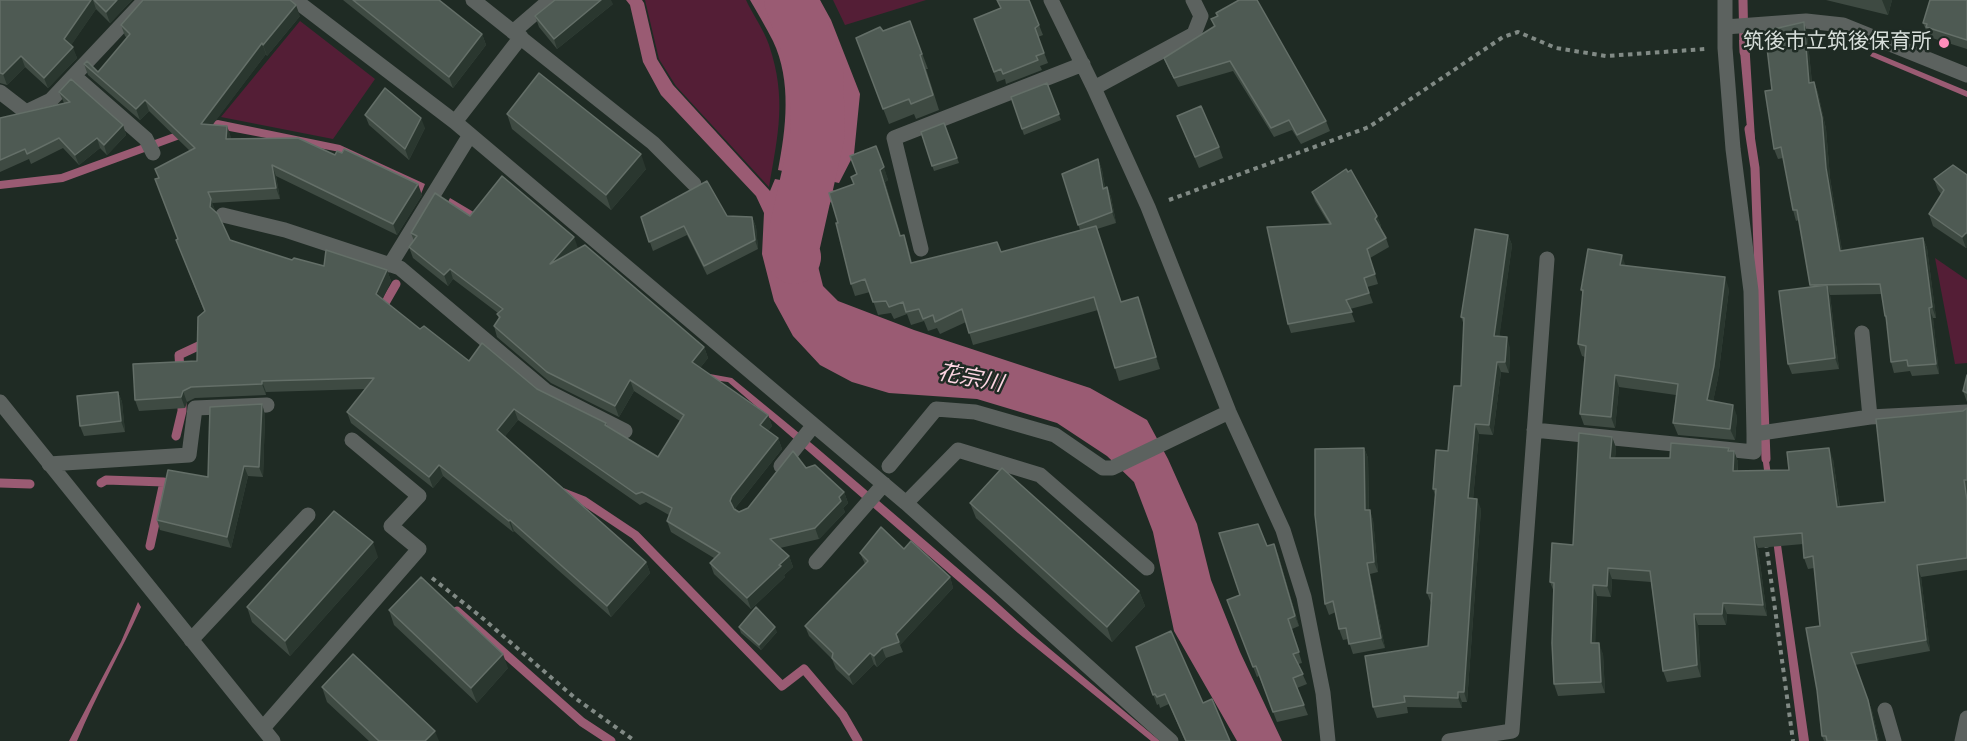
<!DOCTYPE html>
<meta charset="utf-8">
<style>
body{margin:0}
canvas{display:block;background:#1f2b24}
</style>
<canvas width="1967" height="741"></canvas>
<script>
const context = document.querySelector('canvas').getContext('2d');
context.lineJoin = 'round';
function fill(path, color) {
  context.fillStyle = color;
  context.fill(path, 'evenodd');
}
function stroke(path, color, width, dash) {
  context.strokeStyle = color;
  context.lineWidth = width;
  context.lineCap = dash ? 'butt' : 'round';
  context.setLineDash(dash || []);
  context.stroke(path);
}
function drawText(font, color, halo, rows, align = 'center') {
  context.font = font + ' "Source Sans 3","Noto Sans JP",sans-serif';
  context.lineWidth = 5;
  context.setLineDash([]);
  context.textBaseline = 'middle';
  context.strokeStyle = halo;
  context.fillStyle = color;
  for (const [text, x, y, turn = 0] of rows) {
    context.save();
    context.translate(x, y);
    context.rotate((+turn || 0) * Math.PI / 180);
    context.textAlign = isNaN(turn) ? turn : align;
    if (halo) context.strokeText(text, 0, 0);
    context.fillText(text, 0, 0);
    context.restore();
  }
}
fill(new Path2D(`
 M645 0H746C753 15 764 30 769 45 787 99 778 134 769 187L676 86 659 59Z
 M833 0H926L845 25Z
 M300 21 375 79 333 139 221 117Z
 M1935 258 1967 280V363L1955 364Z`), '#541e36');
fill(new Path2D(`
 M626 0H642L644 3 657 59 673 85 770 191 775 179 836 191 823 217 815 254 823 286 838 301 914 330 1090 388 1147 420 1168 459 1197 524 1211 580 1240 652 1282 741H1237L1174 631 1153 532 1134 482 1107 456 1057 423 977 399 889 393 852 382 820 365 793 336 774 301 762 254 764 213 756 196 661 95 643 62 630 5Z
 M750 0H820L831 20 860 94 854 154 839 183 778 170C786 129 792 81 773 41 766 27 758 14 750 0Z
 M1739 40H1749L1755 140 1748 139Z
 M1873 52 1967 91V97L1870 56Z
 M218 120 340 145 425 184 421 194 415 186 340 152 219 129 199 132 63 182 0 189V181L61 174 196 125Z
 M450 198 487 220 682 369 732 378 816 447 990 596 1032 634 1160 741H1151L1018 633 728 382 681 376 447 204Z
 M1761 447H1767L1809 741H1799Z
 M138 602 141 607C121 652 96 695 77 741H69L121 642Z`), '#9a5b73');
stroke(new Path2D(`
 M1743 0 1744 52
 M1749 129 1755 168 1766 459
 M381 310 396 284
 M180 371 179 355 209 341
 M176 436 182 411V397
 M0 483 30 484
 M101 483 106 480 164 482 150 546
 M561 492 584 501 635 535 782 686 804 669 843 715 858 741
 M457 611 582 722 611 741`), '#9a5b73', 9);
stroke(new Path2D(`
 M791 0 816 67 818 133 792 249 794 257`), '#9a5b73', 54);
stroke(new Path2D(`
 M1169 200 1369 127 1503 37 1518 32 1556 48 1606 56 1705 49
 M1766 543 1793 741
 M432 578 480 616 575 698 635 741`), '#818a85', 4, [4.5, 4.5]);
stroke(new Path2D(`
 M295 0 455 122 906 503 1171 741
 M473 0 653 143 694 184
 M1051 0 1094 88 1148 207 1229 412 1283 530 1304 597 1323 693 1328 741
 M1725 0V48L1733 149 1751 291 1754 434 1870 417 1967 412
 M1725 27 1806 21 1843 25 1967 75
 M513 32 550 0
 M74 76 146 139 153 153
 M1094 88 1194 34 1201 16 1193 0
 M0 92 26 112 51 100 145 0
 M455 122 521 37
 M223 215 285 230 400 268 546 391 625 431
 M921 249 894 138 1083 64
 M390 265 470 135
 M1862 333 1870 417
 M0 402 273 741
 M1534 430 1754 452V434
 M49 464 189 455 195 408 267 405
 M781 466 813 426
 M889 466 936 409 975 412 1055 435 1103 468H1112L1229 412
 M906 503 958 450 1040 475 1147 568
 M816 562 884 484
 M191 640 308 515
 M1885 710 1894 741
 M263 728 419 549 391 526 419 496 352 440
 M1449 741 1512 731 1547 259
 M1962 741 1967 718`), '#5c625f', 15);
fill(new Path2D(`
 M0 0H132L110 23 96 9 71 45 77 58 48 88 25 67 7 85 0 83Z
 M343 0H439L482 34 486 45 453 88Z
 M1029 0 1043 35 1038 37 1048 63 1040 66 1042 70 1006 84 1005 79 997 82 974 19Z
 M1826 0H1892L1888 15Z
 M1967 0V49L1929 37 1923 23Z
 M613 4 557 49 539 27 535 16Z
 M1216 13 1326 121 1330 131 1301 144 1292 130 1274 137 1233 71 1178 87 1168 68 1164 58 1214 27 1211 19 1217 17Z
 M300 16 267 56 266 54 212 125 227 126 231 139 422 195 397 235 276 176 280 199 212 203 215 211 230 240 292 260 324 266 387 270 391 281 382 299 420 329 469 361 537 389 606 423 607 426 658 457 680 421 634 391 619 417 551 383 497 337 494 326 499 319 497 314 498 313 453 279 448 286 413 258 409 247 414 241 411 233 470 216 578 248 576 251 704 347 708 358 700 368 768 415 772 426 768 431 778 438 782 449 736 507 735 510 739 512 748 508 806 468 844 492 848 503 843 508 845 512 819 539 780 548 789 556 793 567 784 575 785 577 751 609 714 574 710 563 714 558 671 532 667 521 669 515 646 502 640 505 518 420 505 436 646 562 650 573 611 617 514 531 513 532 443 476 433 488 351 423 347 412 365 389 266 392V395L195 398 187 402 185 408 139 411 135 400 197 361 204 311 176 240 178 239 159 178 190 151 149 111 140 120 88 75 84 64 98 72 127 38 125 36 121 25Z
 M910 21 928 69H926L939 110 916 119 914 114 889 124 856 38 883 31Z
 M1807 33 1812 83 1814 82 1818 93 1826 129 1830 178 1842 251 1923 238 1927 248 1936 318H1933L1939 374 1912 376 1910 371 1894 373 1891 362 1887 322 1885 316 1882 294 1830 295 1839 369 1792 374 1788 364 1810 287 1799 220 1796 221 1793 210 1783 158 1778 159 1774 149 1772 90Z
 M1047 83 1061 120 1024 135 1011 97Z
 M59 92 123 125 126 135 107 155 100 148 79 165 63 148 31 164 29 159 0 172V118L64 103Z
 M507 114 646 169 611 210 512 129Z
 M365 115 425 128 409 160 369 125Z
 M1177 116 1219 147 1223 158 1199 168Z
 M944 123 959 163 934 171 921 132Z
 M876 146 888 180 885 182 901 236 908 247 912 263 1001 252 1080 230 1062 174 1098 159 1102 170 1105 188 1107 187 1111 197 1116 223 1097 229 1121 302 1138 297 1160 369 1119 381 1115 368 1098 310 973 345 966 322 940 334 937 328 928 331 924 321 911 325 907 314 894 319 891 313 878 315 870 292 855 296 851 284 838 223 854 184Z
 M1967 175V247L1966 248 1933 226 1929 214 1941 194 1938 190 1934 179Z
 M1312 192 1377 216 1381 226 1380 227 1386 238 1389 247 1370 258 1378 284 1367 287 1373 303 1350 309 1355 322 1291 333 1288 324 1329 224 1315 201Z
 M727 216 752 217 756 227 758 249 707 275 687 235 653 251 641 217Z
 M1508 235 1512 245 1499 337 1510 348 1509 373 1501 372 1493 435 1479 434 1473 499 1481 509 1467 702H1462V708L1407 707 1408 713 1377 718 1373 707 1428 646 1431 603 1427 593 1435 495 1433 489 1448 451 1461 386 1464 325 1461 317Z
 M1626 265 1729 289 1718 378 1713 401 1737 416 1735 440 1678 435 1673 423 1676 395 1619 387 1615 428 1584 425 1580 414 1585 357 1582 356 1578 344 1583 294 1581 290Z
 M1967 375V402L1963 391Z
 M118 392 122 402 125 432 84 436 80 426Z
 M262 404 265 415 263 477 248 476 231 548 160 530 157 520 208 477Z
 M1967 408V570L1921 577 1930 651 1855 665 1872 711 1879 741H1824L1822 736 1820 626 1814 568 1808 569 1804 558 1803 544 1758 548 1767 616 1727 614 1726 625H1698L1701 677 1667 682 1663 671 1651 582 1612 579 1611 597 1597 596 1595 643 1603 654 1605 693 1558 696 1554 684V592L1550 582 1573 545 1612 437 1616 448 1615 458H1670L1729 448 1730 451H1734L1738 462V471L1789 470 1833 459 1840 507 1885 502 1963 411Z
 M1364 448 1368 458 1369 510 1373 520 1378 572 1370 574 1385 648 1353 654 1348 639 1343 640 1339 629 1336 612 1329 615 1325 604Z
 M970 503 1139 591 1145 606 1112 642 976 518Z
 M1267 546 1278 554 1299 626 1292 629 1302 663 1298 664 1307 684 1297 688 1308 715 1277 722 1259 676 1257 677 1227 600 1240 595Z
 M904 549 950 577 953 588 900 645 903 652 886 658 877 667 874 664 853 685 836 669 832 659 809 636 805 626 865 564 860 553Z
 M378 557 290 656 252 622 247 607Z
 M389 610 508 668 477 703 394 625Z
 M739 627 777 632 761 650 741 633Z
 M1136 647 1203 703 1230 741H1185L1169 704 1160 708 1159 704 1157 705Z
 M322 687 439 741H369L327 702Z`), '#3e4a42');
fill(new Path2D(`
 M91 0H93L96 9 68 50 64 39Z
 M117 0H132L110 23 106 12Z
 M601 0H611L613 4 557 49 554 39Z
 M1882 0H1892L1888 15Z
 M296 5 300 16 267 56 263 45Z
 M1804 22 1807 33 1813 94 1809 83Z
 M482 34 486 45 453 88 449 77Z
 M262 43 266 54 205 135 201 124Z
 M73 47 77 58 48 88 44 78Z
 M21 56 25 67 7 85 3 74Z
 M1814 82 1818 93 1826 129 1830 178 1844 262 1840 251 1826 168Z
 M145 100 149 111 140 120 136 109Z
 M421 118 425 128 409 160 405 149Z
 M123 125 126 135 107 155 104 145Z
 M227 126 231 137 230 150 226 139Z
 M97 138 100 148 79 165 75 155Z
 M641 154 646 169 611 210 606 195Z
 M1098 159 1102 170 1107 199 1103 189Z
 M272 165 276 176 280 199 276 188Z
 M884 167 888 180 885 182 905 248 880 170Z
 M418 184 422 195 397 235 393 224Z
 M1107 187 1111 197 1116 223 1112 212Z
 M211 199 215 210 214 218 210 207Z
 M1377 216 1381 226 1378 229 1375 219Z
 M752 217 756 227 758 249 755 240Z
 M1966 233 1967 236V247L1966 248 1962 237Z
 M904 235 908 247 916 276 911 263Z
 M1508 235 1512 245 1498 347 1494 336Z
 M574 237 578 248 554 275 550 264Z
 M1923 238 1927 248 1936 318 1932 307Z
 M1622 255 1626 267 1620 265Z
 M450 269 453 279 448 286 444 275Z
 M387 270 391 281 380 305 376 294Z
 M1725 277 1729 289 1718 378 1711 411 1707 400Z
 M1827 285 1830 295 1839 369 1835 358Z
 M1138 297 1143 309 1160 369 1156 357Z
 M1929 308 1933 318 1939 374 1936 364Z
 M1507 337 1510 348 1509 373 1505 362Z
 M704 347 708 358 696 373 692 362Z
 M1497 362 1501 372 1493 435 1489 425Z
 M1615 375 1619 387 1615 428 1611 417Z
 M630 380 634 391 619 417 615 406Z
 M262 381 266 392V395L262 384Z
 M183 391 187 402 185 408 181 397Z
 M118 392 122 402 125 432 121 421Z
 M262 404 265 415 263 477 259 467Z
 M1733 405 1737 416 1735 440 1730 429Z
 M514 409 518 420 501 441 497 430Z
 M768 415 772 426 764 436 760 425Z
 M1475 424 1479 434 1472 509 1468 498Z
 M1612 437 1616 448 1614 470 1610 458Z
 M778 438 782 449 736 507 734 512 730 501 732 496Z
 M1364 448 1368 458 1369 520 1365 510Z
 M1829 448 1833 459 1841 518 1837 507Z
 M1734 451 1738 462 1737 482 1733 471Z
 M439 465 443 476 433 488 429 477Z
 M244 466 248 476 231 548 227 537Z
 M844 492 848 503 843 508 845 512 819 539 815 528Z
 M1477 499 1481 509 1467 702 1464 692Z
 M1370 510 1373 520 1378 572 1374 562Z
 M510 520 514 531 513 532 509 521Z
 M1754 537 1758 548 1767 616 1763 605Z
 M373 542 378 557 290 656 285 641Z
 M1274 544 1278 554 1299 626 1295 616Z
 M789 556 793 567 784 575 785 577 751 609 747 598Z
 M646 562 650 573 611 617 607 606Z
 M1367 563 1370 574 1385 648 1381 638Z
 M1917 565 1921 577 1930 651 1926 640Z
 M1608 568 1612 579 1611 597 1607 586Z
 M950 577 953 588 900 645 896 634Z
 M1593 585 1597 596 1595 654 1591 643Z
 M1139 591 1145 606 1112 642 1107 627Z
 M1723 603 1727 614 1726 625 1722 614Z
 M1694 614 1698 625 1701 677 1697 665Z
 M775 627 777 632 761 650 759 645Z
 M1599 643 1603 654 1605 693 1601 682Z
 M882 648 886 658 877 667 874 656Z
 M870 653 874 664 853 685 849 675Z
 M503 654 508 668 477 703 471 688Z
 M1458 692 1462 702V708L1458 698Z
 M1868 700 1872 711 1879 741H1877Z
 M435 731 439 741H425Z`), '#2a372f');
const building = new Path2D(`
 M0 0H91L64 39 73 47 44 78 21 56 3 74 0 73Z
 M94 0H117L106 12Z
 M143 0H290L296 5 263 45 262 43 201 124 227 126 226 139 298 138 335 155 337 151 342 153 344 149 418 184 393 224 272 165 276 188 208 192 211 199 210 207 218 214 230 240 292 260 294 258 324 266 326 250 387 270 376 294 420 329 424 326 469 361 482 343 537 389 606 423 605 425 658 457 684 415 630 380 615 406 547 372 494 326 500 317 497 314 503 309 450 269 444 275 409 247 417 236 411 233 435 193 470 216 502 176 574 237 550 264 585 245 704 347 692 362 768 415 760 425 778 438 732 496 730 501 734 509 739 512 748 508 793 451 806 468 815 465 844 492 839 497 841 501 815 528 770 539 789 556 779 565 781 566 747 598 710 563 720 553 667 521 672 508 642 492 636 494 514 409 497 430 646 562 607 606 510 520 509 521 439 465 429 477 347 412 374 378 262 381V384L191 387 183 391 181 397 135 400 133 364 197 361 198 317 205 311 176 240 178 239 155 179 159 178 155 169 195 148 145 100 136 109 84 64 87 61 98 72 130 34 121 25Z
 M353 0H439L482 34 449 77Z
 M555 0H601L554 39 535 16Z
 M997 0H1029L1039 25 1035 28 1044 53 1036 56 1038 60 1003 74 1001 69 994 72 974 19 1001 8Z
 M1239 0H1257L1326 121 1297 135 1289 120 1271 128 1230 61 1174 78 1164 58 1215 26 1211 19 1218 16 1216 13Z
 M1930 0H1967V40L1926 27 1927 24 1923 23Z
 M910 21 922 54 920 55 933 95 911 104 909 99 883 109 856 38 880 27 883 31Z
 M1804 22 1809 83 1814 82 1822 118 1826 168 1840 251 1923 238 1932 307 1929 308 1936 364 1908 366 1907 360 1891 362 1886 316H1885L1880 284 1810 285 1797 210H1793L1781 147 1774 149 1765 91 1772 90 1765 31Z
 M539 73 641 154 606 195 507 114Z
 M71 79 123 125 104 145 97 138 75 155 59 138 27 154 25 149 0 160V118L70 102 59 92Z
 M1047 83 1059 114 1022 129 1011 97Z
 M385 88 421 118 405 149 365 115Z
 M1201 106 1219 147 1195 157 1177 116Z
 M944 123 957 158 932 166 921 132Z
 M876 146 884 167 880 170 900 236 904 235 911 263 997 242 1001 252 1096 226 1121 302 1138 297 1156 357 1115 368 1094 297 969 333 962 309 935 322 933 315 923 319 919 309 906 312 903 302 889 307 886 301 873 302 865 279 851 284 836 223H838L829 193 854 184 851 177 857 174 850 156Z
 M1098 159 1103 189 1107 187 1112 212 1078 225 1062 174Z
 M1953 165 1967 175V233H1966L1962 237 1929 214 1944 190 1934 179Z
 M1346 169 1348 172 1351 170 1377 216 1375 219 1386 238 1367 249 1375 274 1364 278 1369 293 1346 300 1352 312 1288 324 1267 227 1331 224 1312 192Z
 M707 181 727 216 752 217 755 240 704 266 684 226 649 242 641 217Z
 M1475 229 1508 235 1494 336 1507 337 1505 362H1497L1489 425 1475 424 1468 498 1477 499 1464 692H1458V698L1404 696 1405 702 1373 707 1365 656 1428 646 1432 593H1427L1436 489H1433L1436 450 1448 451 1454 386H1461L1464 318 1461 317Z
 M1588 249 1622 255 1620 265 1725 277 1714 366 1707 400 1733 405 1730 429 1673 423 1678 384 1615 375 1611 417 1580 414 1586 346 1578 344 1583 290H1581Z
 M1827 285 1835 358 1788 364 1779 291Z
 M1967 375V393L1963 391Z
 M118 392 121 421 80 426 77 396Z
 M262 404 259 467 244 466 227 537 157 520 168 470 208 477 210 407Z
 M1967 408V480H1964L1967 500V558L1917 565 1926 640 1851 653 1868 700 1877 741H1827L1826 736H1822L1817 690 1806 628 1820 626 1813 556 1804 558 1802 533 1754 537 1763 605 1723 603 1722 614H1694L1697 665 1663 671 1650 571 1608 568 1607 586 1593 585 1591 643H1599L1601 682 1554 684 1552 643 1554 583 1550 582 1552 543 1573 545 1579 433 1612 437 1610 458H1670L1671 443 1729 448 1728 451H1734L1733 471 1789 470 1787 452 1829 448 1837 507 1885 502 1876 419 1963 411Z
 M1364 448 1365 510H1370L1374 562 1367 563 1381 638 1349 644 1346 628 1339 629 1333 601 1325 604 1315 515V449Z
 M1002 468 1139 591 1107 627 970 503Z
 M334 511 373 542 285 641 247 607Z
 M1258 524 1267 546 1274 544 1295 616 1288 619 1299 652 1293 654 1303 674 1293 678 1304 705 1273 712 1256 666 1253 667 1227 600 1240 595 1219 533Z
 M881 527 904 549 911 541 950 577 896 634 899 642 882 648 874 656 870 653 849 675 832 658 833 653 805 626 868 561 860 553Z
 M421 577 503 654 471 688 389 610Z
 M756 607 775 627 759 645 739 627Z
 M1171 631 1203 703 1212 699 1230 741H1186L1165 694 1157 697 1155 694 1153 695 1136 647Z
 M353 654 435 731 425 741H379L322 687Z`);
fill(building, '#4e5a53');
stroke(building, '#646f68', 1.5);
for (const [x, y, r, color] of [
 [1944,43,6,"#fe8ebb"]
]) {
  const dot = new Path2D();
  dot.arc(x, y, r, 0, 2 * Math.PI);
  context.fillStyle = color;
  context.fill(dot);
  stroke(dot, '#1f2b24', 2);
}
drawText('21px', '#d8dfdb', '#1f2b24', [
 ["筑後市立筑後保育所",1932,43]
], 'right');
drawText('italic 22px', '#fed6e3', '#1f2b24', [
 ["花宗川",970,380,11]
]);
</script>
